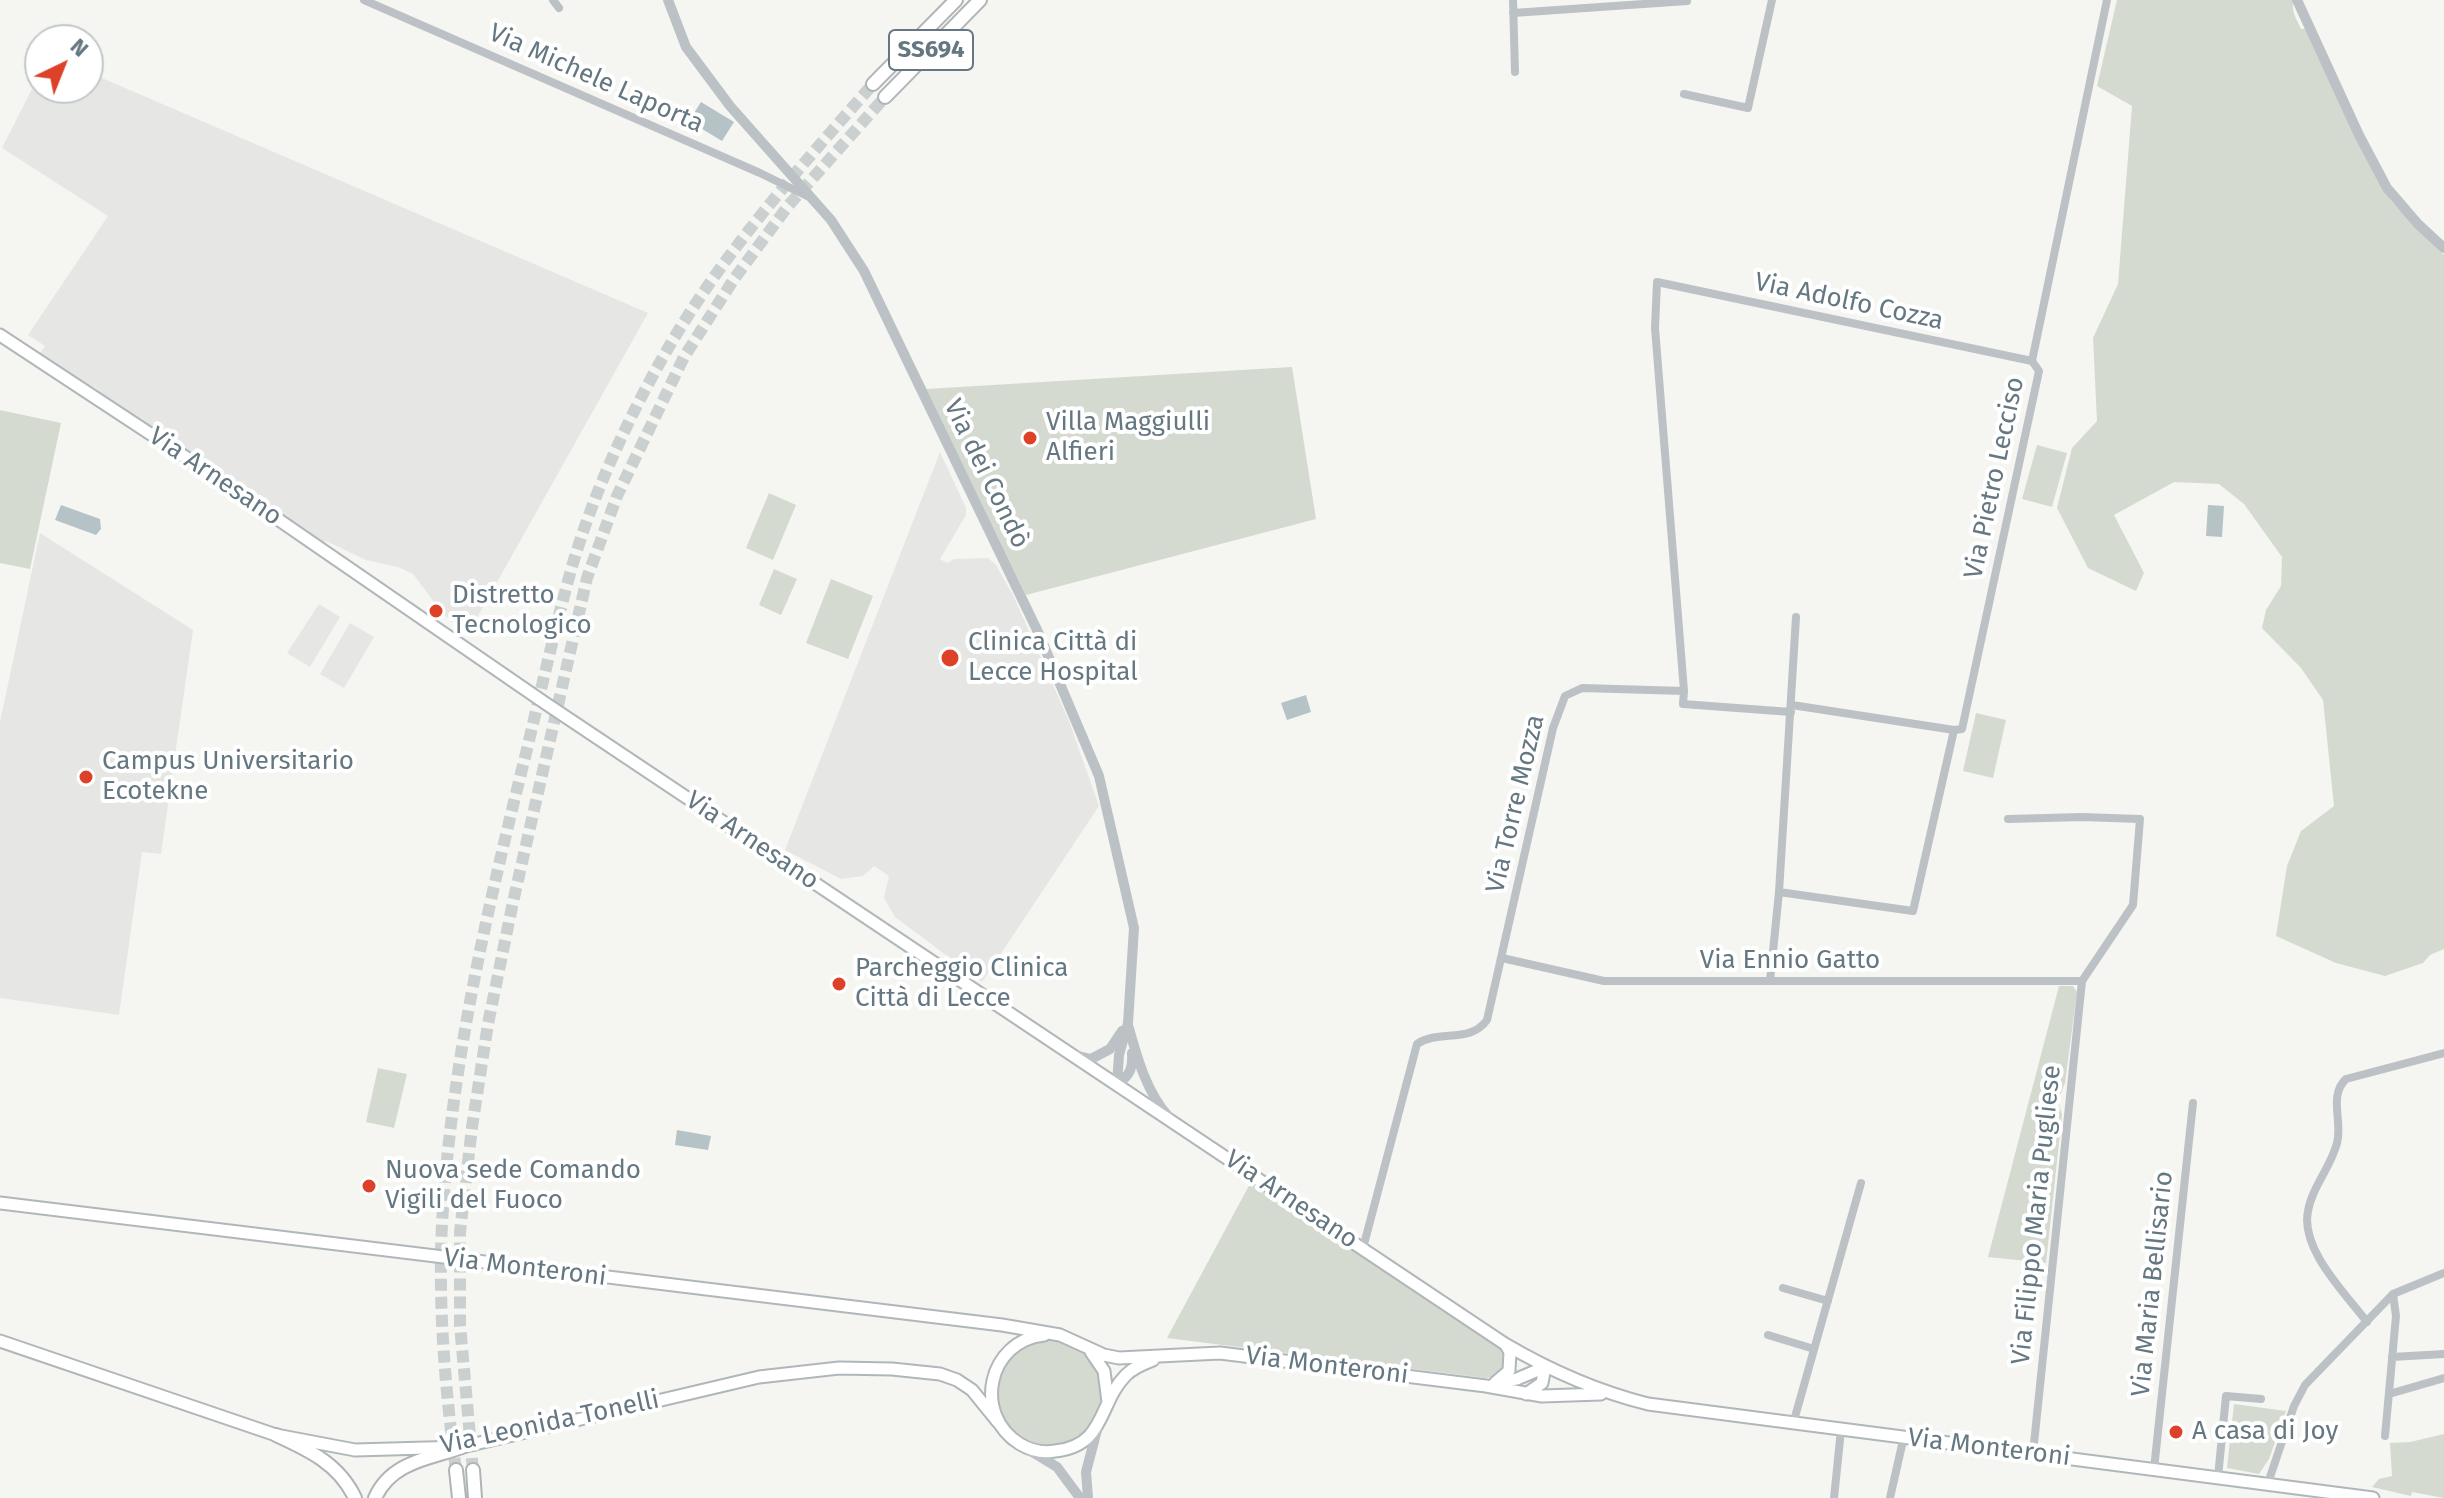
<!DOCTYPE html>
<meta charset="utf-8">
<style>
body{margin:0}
#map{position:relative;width:2444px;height:1498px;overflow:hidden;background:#f5f5f1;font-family:"Fira Sans",sans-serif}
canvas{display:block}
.north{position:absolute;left:24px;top:24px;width:80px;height:80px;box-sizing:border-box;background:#fff;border:2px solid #c1c9cd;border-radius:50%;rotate:43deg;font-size:22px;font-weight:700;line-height:32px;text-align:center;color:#657882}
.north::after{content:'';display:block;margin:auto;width:28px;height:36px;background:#dd4229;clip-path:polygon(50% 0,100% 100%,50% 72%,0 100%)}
</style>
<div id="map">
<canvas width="2444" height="1498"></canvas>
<div class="north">N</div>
</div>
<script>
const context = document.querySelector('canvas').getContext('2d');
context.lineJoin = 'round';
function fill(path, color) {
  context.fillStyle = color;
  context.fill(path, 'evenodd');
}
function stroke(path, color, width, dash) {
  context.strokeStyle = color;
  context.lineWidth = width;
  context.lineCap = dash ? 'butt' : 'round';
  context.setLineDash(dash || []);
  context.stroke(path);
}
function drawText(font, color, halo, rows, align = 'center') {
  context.font = font + ' "Fira Sans",sans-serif';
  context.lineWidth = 8;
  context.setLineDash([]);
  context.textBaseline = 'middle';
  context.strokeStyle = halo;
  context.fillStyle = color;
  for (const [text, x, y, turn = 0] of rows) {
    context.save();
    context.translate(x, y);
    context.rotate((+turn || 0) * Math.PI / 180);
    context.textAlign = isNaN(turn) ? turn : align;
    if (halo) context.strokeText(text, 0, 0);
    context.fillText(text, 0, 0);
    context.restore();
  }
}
fill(new Path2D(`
 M88 72 648 313 468 634 443 614 413 574 398 567 366 560 326 541 320 543 97 394 96 388 90 386 87 388 39 355 45 346 28 335 108 216 2 148 40 73V88H88Z
 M940 452 966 508V515L940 559 947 563 954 559 988 558 996 565 1013 595 1069 721 1099 806 982 982 895 917 884 898 889 876 874 866 863 876 841 879 785 850Z
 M40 533 193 630 161 854 142 852 119 1015 0 998V722Z
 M319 604 340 617 310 667 287 653Z
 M350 623 374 637 344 688 320 674Z`), '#e6e6e5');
fill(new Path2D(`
 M2117 0H2294C2290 10 2297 20 2301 29H2309L2382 186 2392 202 2444 255V949L2430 955 2423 963 2385 976 2336 963 2276 936 2287 866 2301 831 2334 806 2323 700 2301 668 2262 628 2266 610 2281 586 2282 557 2244 504 2219 484 2174 482 2114 515 2144 573 2136 591 2088 568 2057 508 2072 448 2097 421 2093 338 2118 284 2132 106 2097 86Z
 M1292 367 1316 519 1026 595 926 389Z
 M0 410 61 423 30 569 0 563Z
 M2037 445 2067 453 2052 507 2022 499Z
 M769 493 796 505 773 560 746 548Z
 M774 569 797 579 781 615 759 605Z
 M831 579 873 596 848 659 806 643Z
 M1976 713 2006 720 1993 778 1963 771Z
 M2059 986H2073L2077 992 2065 1083 2058 1100 2062 1115 2046 1263 1988 1257Z
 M378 1068 407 1074 394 1128 366 1122Z
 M1252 1180 1502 1348 1506 1354 1508 1364 1498 1376 1485 1378 1167 1338Z
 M998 1393a52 52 0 1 1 104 0a52 52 0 1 1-104 0Z
 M2234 1404 2286 1411 2269 1459 2259 1474 2227 1468Z
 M2444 1434V1498L2412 1492 2411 1496 2372 1487 2379 1479 2392 1476 2390 1443 2410 1442Z`), '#d5dad1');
fill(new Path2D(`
 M701 102 734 122 722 141 689 121Z
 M61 505 100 519 101 529 96 535 55 520Z
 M2208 505 2224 506 2222 537 2206 536Z
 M1306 695 1311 712 1287 720 1281 703Z
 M677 1130 711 1136 708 1150 675 1145Z`), '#b5c3c6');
stroke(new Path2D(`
 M456 1470C445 1388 438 1306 442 1224 451 1061 489 902 528 745 542 686 555 628 571 570 594 490 632 409 674 338 730 245 802 165 873 84
 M473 1470 460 1325V1232L472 1127 488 1024 513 902 587 578 617 496 684 357 734 279 788 206 885 97`), '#cad0d0', 12, [12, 6]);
const secondary = new Path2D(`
 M0 335 231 487 545 703 1505 1344C1551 1371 1596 1391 1648 1404L2373 1498
 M0 1203 1002 1325 1060 1335 1104 1355 1119 1358 1220 1353 1486 1386 1542 1396 1601 1394
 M1044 1335C988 1341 972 1414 1020 1444 1030 1450 1043 1453 1055 1451 1106 1446 1098 1403 1126 1375 1134 1367 1143 1364 1153 1360
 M0 1341 276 1435 355 1450 462 1447 759 1377 839 1368 892 1369 940 1374 957 1380 972 1390 998 1422
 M1091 1352 1104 1371 1108 1402
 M1495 1383 1509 1371 1510 1352 1506 1345
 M1494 1384 1517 1379 1545 1367
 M1526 1394 1542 1383 1545 1367`);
const trunk = new Path2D(`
 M873 84 956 0
 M885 97 980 0
 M276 1435C309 1450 339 1464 355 1498
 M456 1470 459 1498
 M473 1470 475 1498
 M375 1498C391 1462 428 1459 462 1447`);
stroke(secondary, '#b0b7ba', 15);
stroke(trunk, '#afb4b7', 16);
stroke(new Path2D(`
 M364 0 760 173 807 196
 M553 0 559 8
 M1513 0 1515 72
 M1513 13 1687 1
 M1684 94 1748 108 1772 0
 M2032 361 2107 0
 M1796 617 1779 892 1913 911 1954 730 1962 729 2039 371 2032 361
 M1684 691 1683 704 1791 712
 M1792 705 1954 730
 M2008 819 2082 817 2140 819 2133 905 2082 981 2033 1453
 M1502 958 1604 981H2082
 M1770 981 1779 892
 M1363 1248 1417 1044C1439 1029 1470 1044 1487 1020L1553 728 1565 696 1582 688 1684 691 1655 328 1657 282 2032 361
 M1783 1288 1828 1301
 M2367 1322C2345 1293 2300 1249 2308 1211 2312 1187 2331 1167 2337 1143 2343 1122 2328 1096 2346 1079L2444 1053
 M1768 1335 1814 1349
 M2392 1357 2444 1354
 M2389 1394 2444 1378
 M1793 1424 1861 1183
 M2385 1436 2396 1316 2393 1294
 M2154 1469 2193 1103
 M2218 1477 2226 1396 2261 1399
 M2268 1483 2294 1406 2305 1385 2393 1294 2444 1273
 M1834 1498 1841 1430
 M1890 1498 1904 1436`), '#bbc1c4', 8);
stroke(new Path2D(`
 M668 0 686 47 730 106 831 220 864 271 1038 632 1099 776 1134 928 1128 1023 1119 1055 1117 1084
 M2297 0 2359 135 2387 188 2418 224 2444 248
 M1128 1025C1137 1057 1146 1091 1168 1116
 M1074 1055 1091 1059 1110 1049 1122 1031
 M1117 1084C1130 1076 1133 1068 1132 1053
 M1029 1450 1057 1467 1080 1498
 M1088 1498 1086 1472 1097 1430`), '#bbc1c4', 10);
stroke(secondary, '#fff', 11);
stroke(trunk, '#fff', 12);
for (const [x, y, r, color] of [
 [1030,438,8,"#dd4229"],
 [436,611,8,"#dd4229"],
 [950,658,10,"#dd4229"],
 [86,777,8,"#dd4229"],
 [839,984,8,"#dd4229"],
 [369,1186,8,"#dd4229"],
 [2176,1432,8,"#dd4229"]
]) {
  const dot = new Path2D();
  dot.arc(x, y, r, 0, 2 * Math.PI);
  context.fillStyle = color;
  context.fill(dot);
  stroke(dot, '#fff', 3);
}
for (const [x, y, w] of [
 [931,50,84]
]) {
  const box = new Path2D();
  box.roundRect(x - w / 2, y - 20, w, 40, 6);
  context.fillStyle = '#fff';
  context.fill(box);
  stroke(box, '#657882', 2);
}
drawText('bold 24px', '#657882', null, [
 ["SS694",931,50]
]);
drawText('26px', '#657882', '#fff', [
 ["Via Michele Laporta",596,79,24],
 ["Via Adolfo Cozza",1849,302,12],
 ["Via dei Condò",986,474,64],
 ["Via Arnesano",215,477,34],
 ["Via Pietro Lecciso",1995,478,-78],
 ["Via Torre Mozza",1516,804,-77],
 ["Via Arnesano",752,841,34],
 ["Via Ennio Gatto",1790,961],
 ["Via Arnesano",1291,1200,34],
 ["Via Filippo Maria Pugliese",2037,1215,-84],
 ["Via Monteroni",525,1268,7],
 ["Via Maria Bellisario",2153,1284,-84],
 ["Via Monteroni",1327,1366,7],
 ["Via Leonida Tonelli",550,1423,-12],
 ["Via Monteroni",1989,1448,7]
]);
drawText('26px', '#657882', '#fff', [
 ["Villa Maggiulli",1046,423],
 ["Alfieri",1046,453],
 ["Distretto",452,596],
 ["Tecnologico",452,626],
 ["Clinica Città di",968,643],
 ["Lecce Hospital",968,673],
 ["Campus Universitario",102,762],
 ["Ecotekne",102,792],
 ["Parcheggio Clinica",855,969],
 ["Città di Lecce",855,999],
 ["Nuova sede Comando",385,1171],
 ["Vigili del Fuoco",385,1201],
 ["A casa di Joy",2192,1432]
], 'left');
</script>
